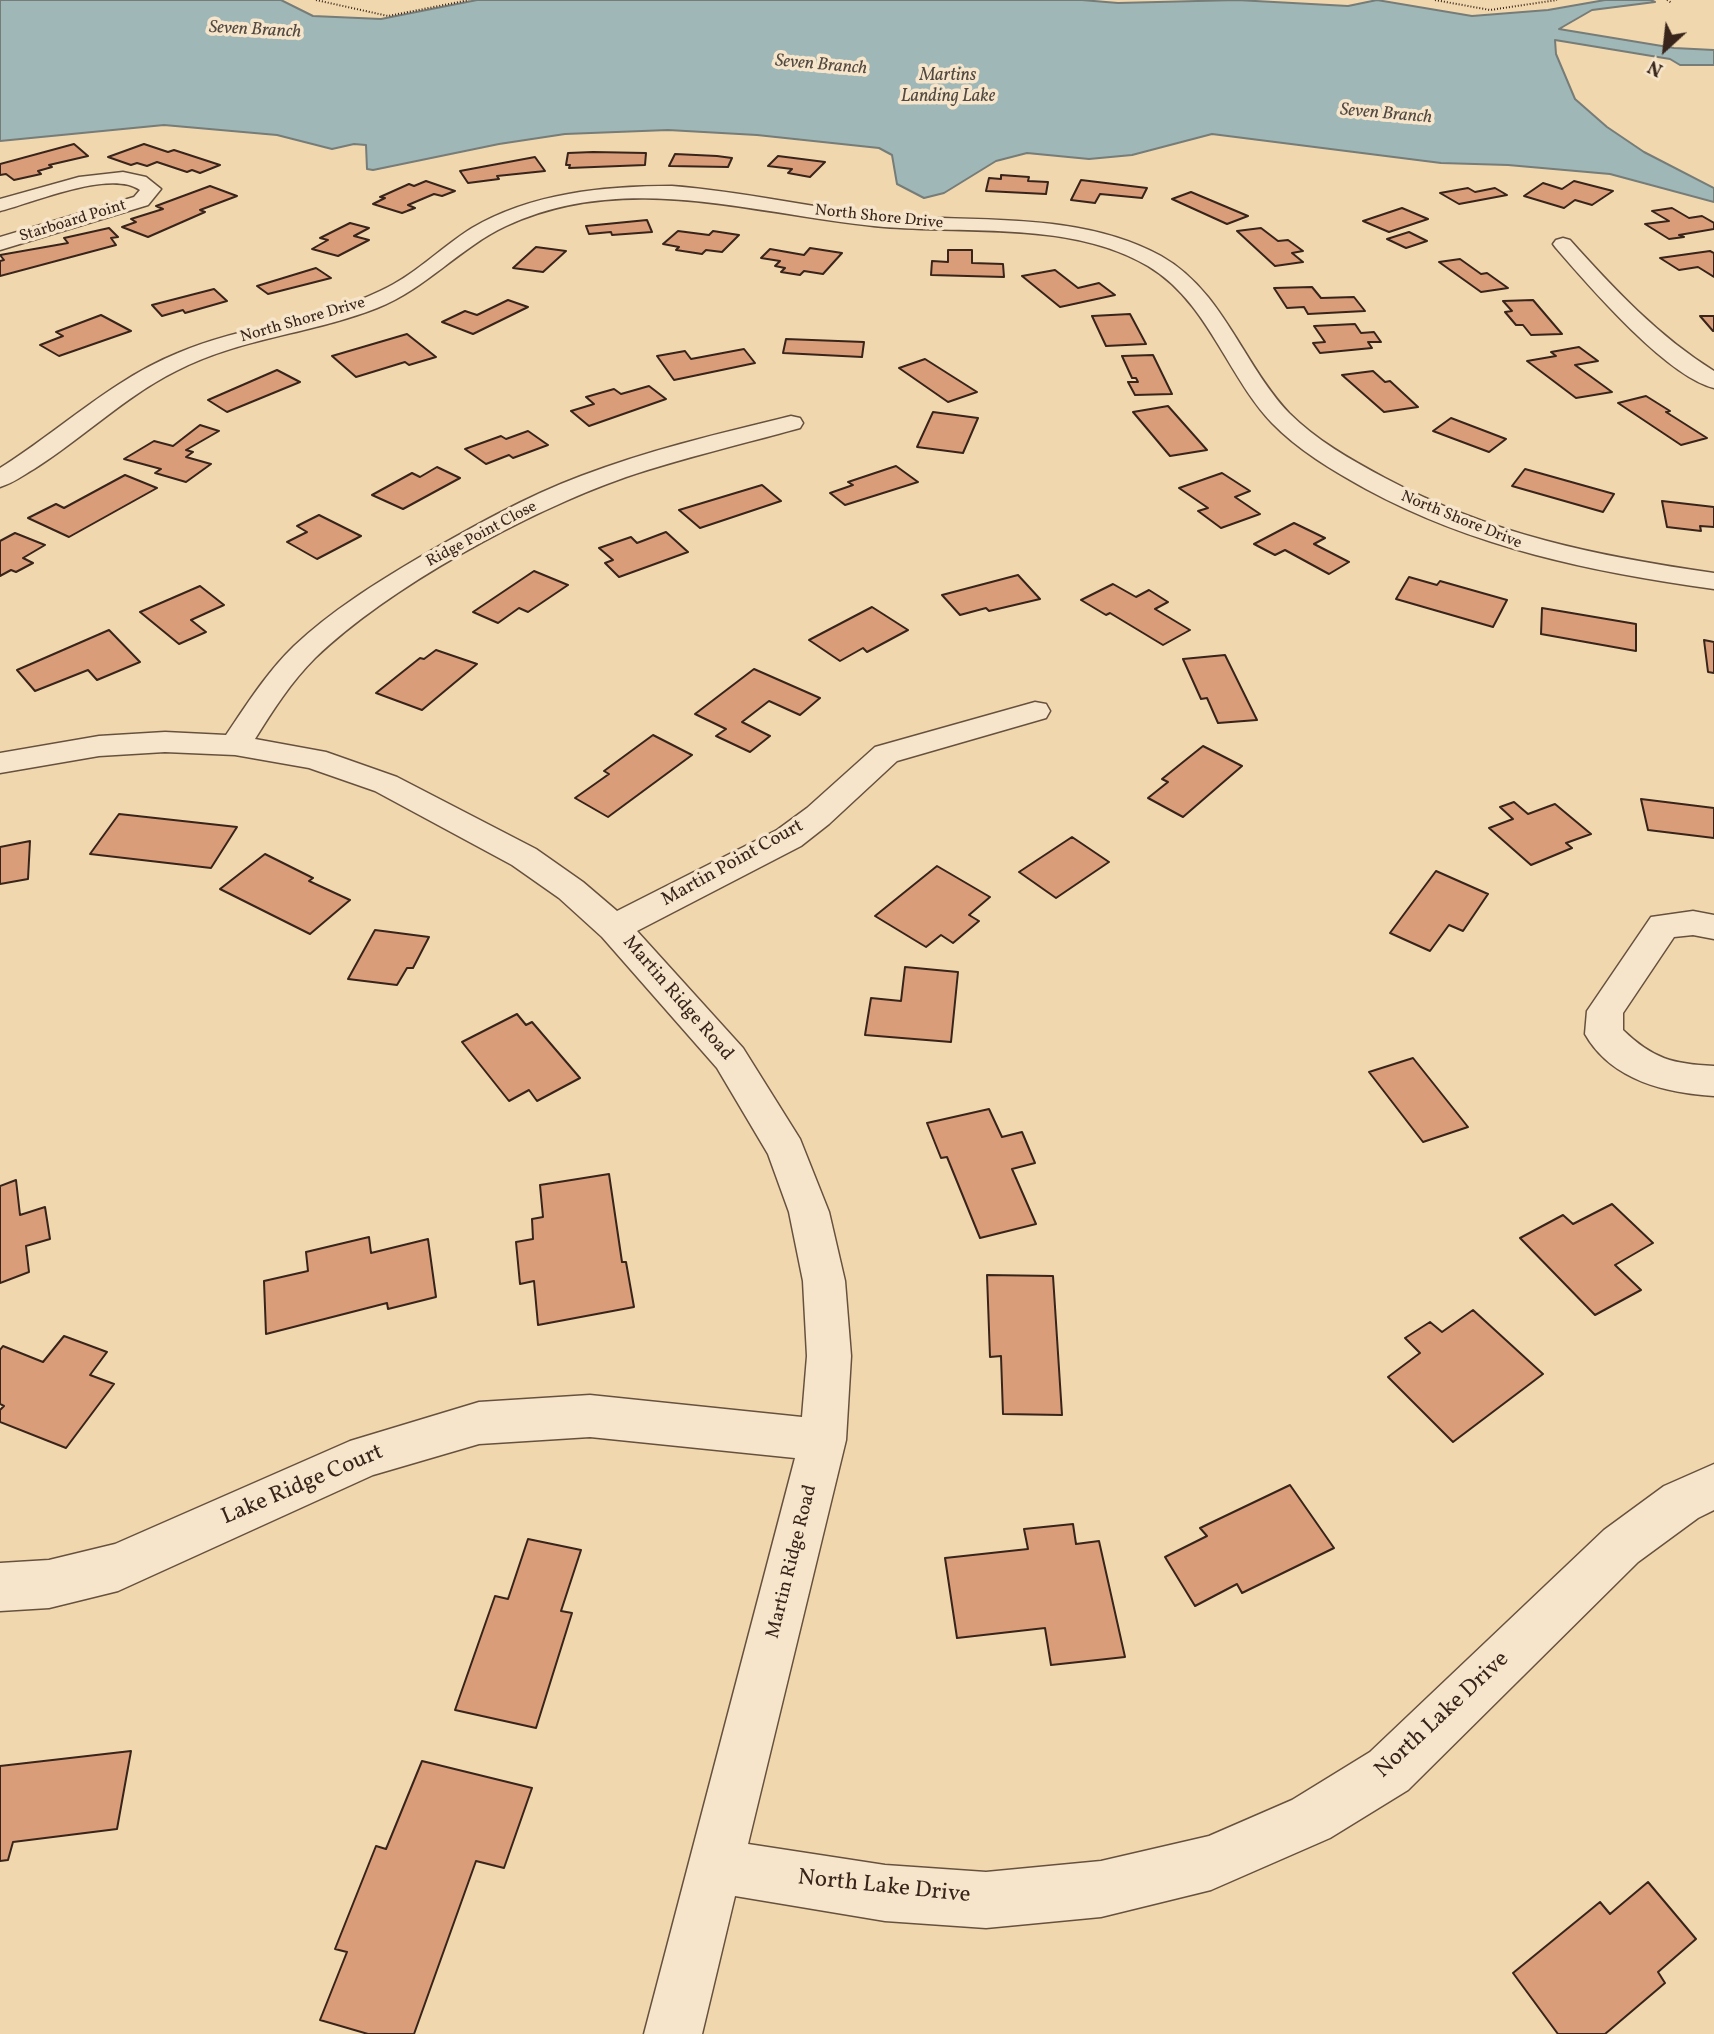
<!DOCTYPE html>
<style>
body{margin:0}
#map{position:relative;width:1714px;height:2034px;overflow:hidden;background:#f1d7ae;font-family:Vollkorn,serif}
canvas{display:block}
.north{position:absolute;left:1630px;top:14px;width:70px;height:70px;-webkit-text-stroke:5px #f6e5ca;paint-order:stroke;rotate:207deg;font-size:19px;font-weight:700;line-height:28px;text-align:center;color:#38241a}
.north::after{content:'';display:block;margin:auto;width:24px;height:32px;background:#38241a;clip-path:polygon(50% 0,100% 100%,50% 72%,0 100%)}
</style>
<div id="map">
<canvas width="1714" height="2034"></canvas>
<div class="north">N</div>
</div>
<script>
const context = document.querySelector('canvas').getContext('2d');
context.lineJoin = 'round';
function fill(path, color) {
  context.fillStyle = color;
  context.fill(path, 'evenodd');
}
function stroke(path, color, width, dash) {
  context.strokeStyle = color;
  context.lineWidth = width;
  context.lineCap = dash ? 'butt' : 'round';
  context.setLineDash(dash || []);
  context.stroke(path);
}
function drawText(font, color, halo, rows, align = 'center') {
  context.font = font + ' Vollkorn,serif';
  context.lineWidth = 7;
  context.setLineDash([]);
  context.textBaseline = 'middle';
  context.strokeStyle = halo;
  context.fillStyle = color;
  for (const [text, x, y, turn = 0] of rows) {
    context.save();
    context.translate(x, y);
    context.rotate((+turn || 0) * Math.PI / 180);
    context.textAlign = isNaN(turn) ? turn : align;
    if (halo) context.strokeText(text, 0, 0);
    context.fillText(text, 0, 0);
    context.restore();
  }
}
const water = new Path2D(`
 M0 0H281L313 16 381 19 477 0H1082L1118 3 1237 0 1348 6 1377 0 1472 16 1548 10 1605 0H1651L1655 2 1592 10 1559 29 1674 48 1714 50V65H1680L1670 59 1555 40 1556 54 1575 99 1607 127 1644 152 1714 188V202L1610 174 1508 165 1441 163 1212 134 1132 155 1089 159 1027 153 996 161 944 193 924 198 897 184 892 155 879 148 757 135 668 130 565 134 499 144 373 170 367 169 366 145 354 144 332 149 277 135 164 125 0 141Z`);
fill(water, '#9fb7b6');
stroke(water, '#767c78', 2);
const building = new Path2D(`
 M74 144 88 156 49 165 52 167 38 171 41 174 14 180 6 174 0 175V164Z
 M144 144 168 152 174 150 220 165 200 173 192 170 187 172 157 162 147 166 137 163 131 165 108 157Z
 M593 152 646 153 645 165 569 168 570 165H566L568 153Z
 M675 154 717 156 732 158 728 167 669 166Z
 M778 156 825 162 810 177 788 173 792 169 768 166Z
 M535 157 545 171 497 176 499 179 468 183 460 171Z
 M1001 175 1029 177 1028 181 1048 182 1046 194 986 191 989 178 1001 179Z
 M1081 180 1147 188 1142 198 1100 194 1095 203 1071 200Z
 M426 181 455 191 442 196 434 194 408 205 415 208 402 213 373 204 385 198 380 197 409 184 414 186Z
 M1574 181 1613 191 1592 205 1575 200 1564 208 1524 196 1543 183 1562 189Z
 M210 186 237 196 200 210 205 212 148 237 122 227 136 222 131 219 163 209 156 206Z
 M1468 188 1475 192 1495 188 1507 195 1459 204 1440 193Z
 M1191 192 1248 216 1227 224 1172 199Z
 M1402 208 1428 219 1389 232 1363 221Z
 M1672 208 1689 218 1702 216 1714 223V229L1679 235 1684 237 1669 239 1645 224 1669 221 1652 211Z
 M647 220 652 232 612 235 611 232 589 234 586 226Z
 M350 223 369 228 354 236 369 240 338 256 312 249 328 240 320 238Z
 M109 228 118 237 111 238 116 245 0 276V261L4 260 0 255 68 243 64 238Z
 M1261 228 1278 241 1288 240 1303 251 1292 253 1303 262 1275 266 1237 231Z
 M678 231 709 235 713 231 739 235 722 252 706 250 702 254 676 250 679 247 663 244Z
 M1409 232 1427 241 1406 248 1387 239Z
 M536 247 566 251 543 272 513 268Z
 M810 248 842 253 823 274 804 271 800 275 781 272 785 268 775 266 780 261 761 258 770 249 804 255Z
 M948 250H972V263L1003 264 1004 277 931 275 932 261 948 262Z
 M1710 251 1714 253V277L1698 267 1679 270 1660 258Z
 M1460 259 1481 274 1487 273 1508 288 1481 292 1439 262Z
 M316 268 331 278 268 294 257 286Z
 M1055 270 1078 288 1099 283 1115 295 1060 307 1022 276Z
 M1312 287 1321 298 1354 297 1365 311 1308 314 1304 307 1287 308 1274 288Z
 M214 289 227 301 185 313 183 310 162 316 152 305Z
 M508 300 528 307 473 334 442 322 465 311 477 315Z
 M1533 300 1562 334 1531 335 1523 325H1516L1505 312 1512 311 1503 301Z
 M1130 314 1146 344 1106 346 1092 316Z
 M101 315 131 331 59 356 40 345 63 336 56 332Z
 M1700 316H1714V331H1713Z
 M1355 324 1361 333 1374 332 1381 342H1368L1372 348 1320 353 1313 343 1325 342 1314 326Z
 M407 334 436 357 409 365 405 362 356 377 332 356Z
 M786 339 864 342 862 357 783 353Z
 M1579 347 1598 361 1575 365 1612 392 1576 398 1527 361 1556 356 1551 352Z
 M744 349 755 363 674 380 657 356 685 351 691 359Z
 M1153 355 1172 394 1135 395 1128 382H1138L1136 378H1132L1122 356Z
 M925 359 977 392 948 402 899 368Z
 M277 370 300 382 227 412 208 400Z
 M1373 371 1385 382 1390 381 1418 407 1384 412 1342 375Z
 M649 386 666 399 589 426 571 411 594 404 586 397 614 389 621 394Z
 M1646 396 1670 411 1666 412 1707 438 1681 445 1618 403Z
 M1168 406 1207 450 1170 456 1133 412Z
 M933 412 978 418 963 453 917 447Z
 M1451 418 1506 439 1489 452 1433 431Z
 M200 425 219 431 186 450 193 452 186 457 211 464 186 482 155 473 161 469 124 459 154 441 173 446Z
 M528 431 548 445 513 458 509 455 486 464 465 449 501 436 506 439Z
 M896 466 918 482 845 505 830 493 853 485 848 482Z
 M437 467 460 478 403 509 372 495 412 473 420 477Z
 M1525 469 1614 494 1603 512 1512 486Z
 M1222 473 1250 491 1235 497 1260 514 1221 528 1198 511 1208 508 1179 488Z
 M125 475 157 488 69 537 28 518 56 504 64 508Z
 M762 485 781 501 700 528 679 510Z
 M1662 501 1714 507V527L1700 526 1701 531 1667 527Z
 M319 515 361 536 317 559 287 542 307 532 297 526Z
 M1294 523 1325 538 1314 544 1349 562 1329 574 1285 550 1275 555 1254 544Z
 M666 532 688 552 619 577 605 563 613 560 599 548 631 537 637 543Z
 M15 533 45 545 23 558 33 563 16 572 11 570 0 576V541Z
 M534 571 568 585 528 612 519 608 498 623 473 612Z
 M1018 575 1040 599 989 611 986 608 960 615 942 595Z
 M1409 577 1437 585 1440 581 1507 600 1493 627 1396 599Z
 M1113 584 1136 597 1149 590 1168 602 1155 609 1190 630 1163 645 1110 613 1106 615 1081 600Z
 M200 586 224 605 191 620 206 632 179 644 140 612Z
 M872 607 908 630 867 652 863 648 840 661 809 640Z
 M1542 608 1636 624V651L1541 634Z
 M109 630 140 662 97 680 88 670 35 691 17 670Z
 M1704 640 1714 642V673L1708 672Z
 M436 650 477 664 422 710 376 693 420 658 424 659Z
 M1225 655 1257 720 1218 723 1207 698 1201 699 1183 659Z
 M754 669 820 698 800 715 769 701 742 722 770 736 750 752 716 736 726 729 695 714Z
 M653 735 692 755 608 817 575 798 609 774 604 771Z
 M1203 746 1242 766 1183 817 1148 798 1168 782 1162 779Z
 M1641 799 1714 808V838L1648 830Z
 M1514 802 1528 814 1555 804 1591 834 1566 843 1572 848 1531 865 1489 828 1513 819 1500 807Z
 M119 814 237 827 211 868 90 854Z
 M1072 837 1109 862 1056 898 1019 872Z
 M30 841 28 879 0 884V847Z
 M265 854 313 878 309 881 350 900 310 934 220 889Z
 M937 866 990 897 969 915 979 921 953 943 941 935 926 947 875 916Z
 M1436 871 1488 894 1463 931 1449 925 1430 951 1390 933Z
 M375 930 429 937 413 968H407L397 985 348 979Z
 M905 967 958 972 951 1042 865 1035 871 998 901 1001Z
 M517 1014 526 1025 532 1022 580 1078 537 1101 529 1090 509 1101 462 1042Z
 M1413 1058 1468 1127 1423 1142 1369 1072Z
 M989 1109 1002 1137 1022 1132 1035 1163 1012 1169 1036 1224 980 1238 947 1157 941 1158 927 1123Z
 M609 1174 622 1262H626L634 1307 538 1325 534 1281 520 1284 516 1242 533 1239 532 1219 543 1217 540 1185Z
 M16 1180 20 1215 45 1207 50 1239 26 1246 29 1272 0 1283V1186Z
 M1612 1204 1653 1243 1615 1265 1641 1290 1595 1315 1520 1238 1563 1215 1573 1224Z
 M369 1237 371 1253 428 1239 436 1297 388 1309 387 1303 266 1334 264 1281 308 1271 306 1252Z
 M987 1275 1053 1276 1062 1415 1003 1414 1001 1356 990 1357Z
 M1473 1310 1543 1374 1453 1442 1388 1377 1420 1353 1405 1338 1430 1322 1442 1332Z
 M64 1336 107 1352 90 1375 114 1384 66 1448 0 1422V1410L4 1406 0 1404V1350L3 1346 43 1362Z
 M1290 1485 1334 1548 1242 1593 1237 1584 1195 1606 1165 1557 1207 1536 1200 1528Z
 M1073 1524 1076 1544 1099 1541 1125 1657 1051 1665 1045 1628 957 1638 945 1558 1028 1549 1024 1529Z
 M528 1539 581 1550 561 1611 572 1613 536 1728 455 1710 495 1596 508 1599Z
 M131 1751 117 1829 13 1842 8 1860 0 1861V1766Z
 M422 1761 532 1788 504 1868 476 1861 414 2034H368L320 2020 347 1952 335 1949 376 1846 386 1849Z
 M1648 1882 1696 1939 1658 1972 1665 1983 1605 2034H1558L1513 1973 1600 1902 1610 1914Z`);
fill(building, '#d99d79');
stroke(building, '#38241a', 2);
const street = new Path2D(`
 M123 172 146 177 161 189 148 205 0 250V237L134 197 140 190C110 169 33 203 0 211V199L79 177Z
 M672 186C742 191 810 208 880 215 972 223 1077 210 1161 256 1223 291 1242 363 1289 413 1316 440 1351 460 1385 478 1492 535 1596 556 1714 573V589C1592 572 1475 548 1366 489 1332 470 1298 450 1272 423 1226 374 1208 302 1148 266 1071 221 970 234 884 227 758 216 629 169 506 226 459 248 426 289 377 308 311 334 239 338 176 371 124 397 83 438 34 469 22 476 13 483 0 487V468C59 431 113 379 178 353 243 325 316 322 380 291 414 276 440 248 472 228 531 193 604 186 672 186Z
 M1563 238 1570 240C1614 289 1658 336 1714 371V388C1666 376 1589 286 1556 248L1553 244 1556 240Z
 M791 416 800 418 803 423 800 428C742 444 683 458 626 477 527 512 390 586 315 658 291 682 273 710 255 739L326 752 397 777 536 849 583 882 617 911 777 830 807 808 875 747 1035 702 1046 704 1050 711 1046 718 897 761 829 824 801 846 637 931 743 1048 800 1139 829 1212 845 1281 851 1356 846 1440 748 1844 885 1865 986 1872 1101 1861 1209 1836 1292 1800 1370 1752 1604 1530 1664 1486 1714 1464V1510L1698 1518 1638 1562 1408 1790 1330 1838 1211 1890 1101 1917 986 1928 885 1921 735 1896 702 2034H644L795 1458 590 1437 479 1444 373 1475 118 1591 49 1608 0 1611V1563L49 1560 115 1544 350 1441 479 1402 590 1395 802 1417 807 1356 803 1281 789 1212 768 1154 717 1068 602 937 559 898 512 865 375 791 309 768 235 755 165 752 99 756 0 773V753L99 736 165 732 226 735C247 704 267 672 294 646 331 611 376 583 420 557 472 527 525 497 581 476 649 450 721 433 791 416Z
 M1693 911 1714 915V939L1693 935 1674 937 1623 1013V1030C1653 1059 1673 1064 1714 1066V1096C1665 1093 1611 1080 1585 1034L1587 1011 1651 917Z`);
stroke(street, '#66513f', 3);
stroke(new Path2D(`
 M316 0 388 16 469 0
 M1435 0 1490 10 1557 0
 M1667 0 1672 3`), '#38241a', 2, [1, 2]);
fill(street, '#f6e5ca');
drawText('16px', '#38241a', '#f6e5ca', [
 ["North Shore Drive",879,218,6],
 ["Starboard Point",73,222,-17],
 ["North Shore Drive",303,321,-16],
 ["North Shore Drive",1461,521,22],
 ["Ridge Point Close",482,535,-28]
]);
drawText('italic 18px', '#524941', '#f6e5ca', [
 ["Seven Branch",255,31,3],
 ["Seven Branch",821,66,5],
 ["Martins",948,77],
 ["Landing Lake",948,98],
 ["Seven Branch",1386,115,5]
]);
drawText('19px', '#38241a', '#f6e5ca', [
 ["Martin Point Court",733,864,-29],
 ["Martin Ridge Road",677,999,49],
 ["Martin Ridge Road",793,1562,-76]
]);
drawText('23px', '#38241a', '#f6e5ca', [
 ["Lake Ridge Court",303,1486,-23],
 ["North Lake Drive",1443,1716,-43],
 ["North Lake Drive",884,1888,6]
]);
</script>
